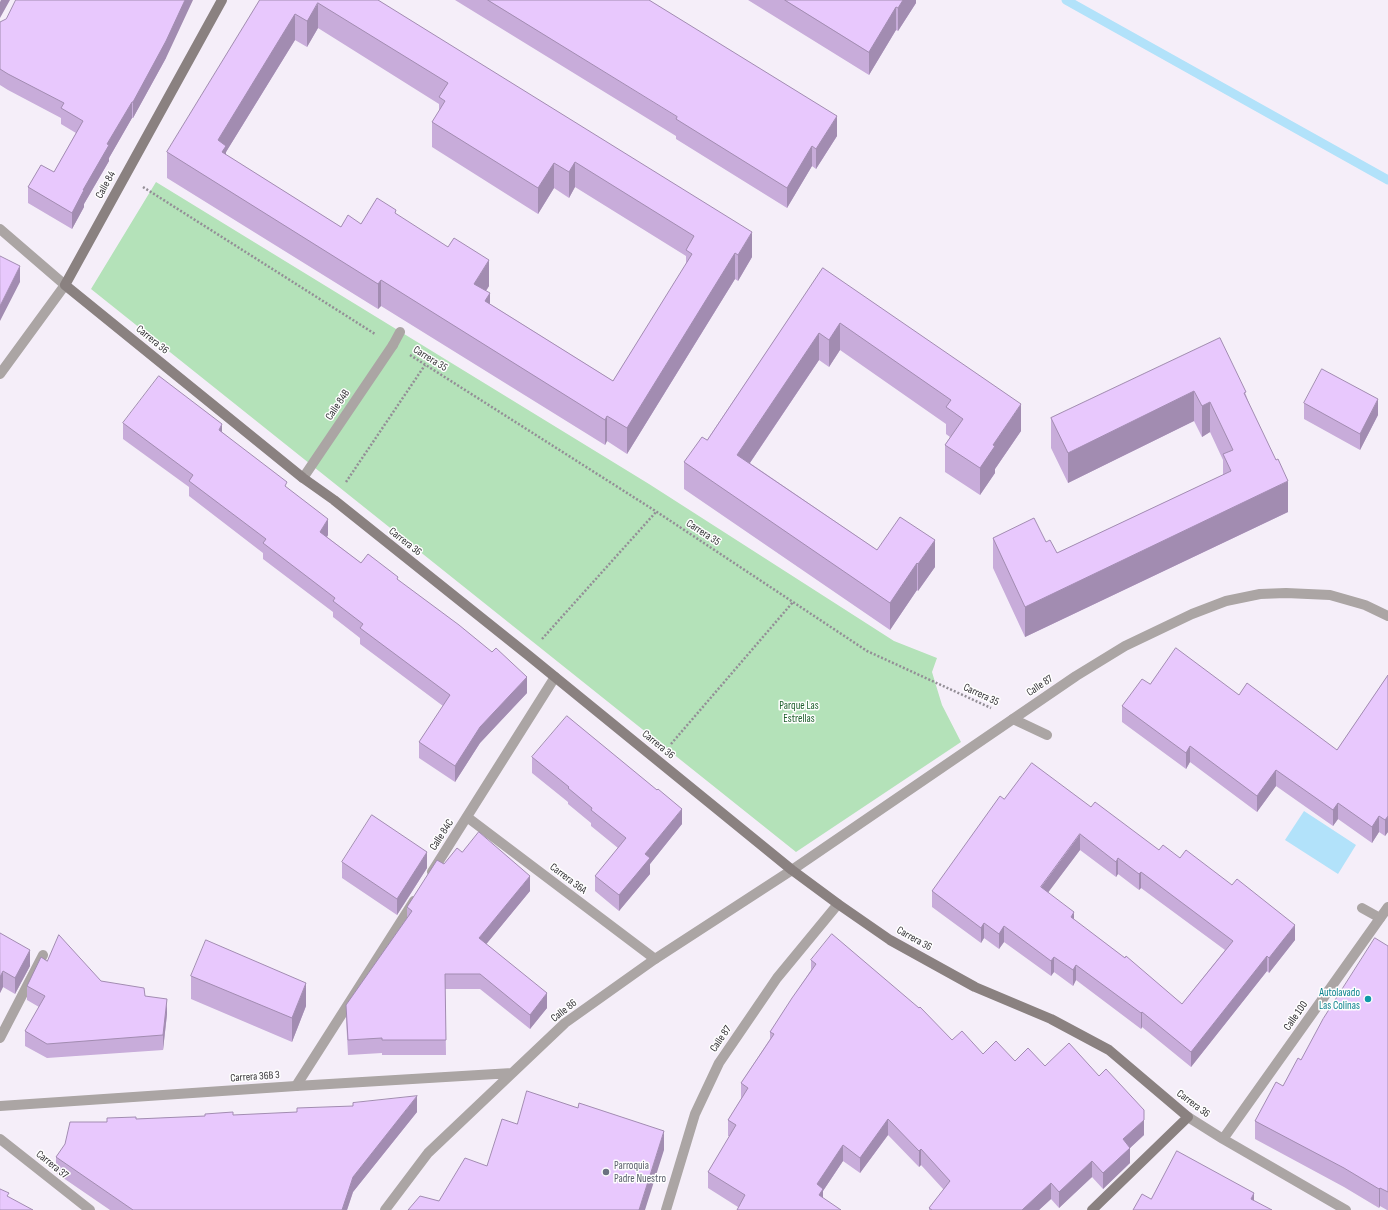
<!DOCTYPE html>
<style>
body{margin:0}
canvas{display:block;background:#f5eef9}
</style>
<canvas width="1388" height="1210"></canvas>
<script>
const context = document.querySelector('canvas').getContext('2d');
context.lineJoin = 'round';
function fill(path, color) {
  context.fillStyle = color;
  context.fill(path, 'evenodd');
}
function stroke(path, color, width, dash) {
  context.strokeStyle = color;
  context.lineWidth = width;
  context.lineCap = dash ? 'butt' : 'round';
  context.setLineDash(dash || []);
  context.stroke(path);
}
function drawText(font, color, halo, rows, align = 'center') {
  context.font = font + ' "Sofia Sans Condensed",sans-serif';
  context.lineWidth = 3;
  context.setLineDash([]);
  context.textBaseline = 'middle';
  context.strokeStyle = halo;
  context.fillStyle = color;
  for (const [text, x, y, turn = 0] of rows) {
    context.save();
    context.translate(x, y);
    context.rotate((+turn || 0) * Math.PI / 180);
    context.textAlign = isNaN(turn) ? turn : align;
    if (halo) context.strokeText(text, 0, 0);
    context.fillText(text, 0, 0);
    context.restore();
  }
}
fill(new Path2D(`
 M156 182 649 484 894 641 937 658 932 672 935 682 942 705 961 742 796 852 91 289Z`), '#b4e2b9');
fill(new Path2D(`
 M1304 811 1356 845 1338 874 1285 840Z`), '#b2e2fa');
stroke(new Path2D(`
 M1066 0 1388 180`), '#b2e2fa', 9);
stroke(new Path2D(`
 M143 187 375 334
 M410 355 657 512 867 651 991 708
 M346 482 425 365
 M542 639 656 512
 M671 744 793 602`), '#938e96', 2.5, [2, 2]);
stroke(new Path2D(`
 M393 345 400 332
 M1013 719 1047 735
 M467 817 655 959
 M432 872 555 677
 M1362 908 1380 918
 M0 1038 43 955
 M296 1086 414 901`), '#aba5a4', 10);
stroke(new Path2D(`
 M0 229 65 285 0 374
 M303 478 393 345
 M0 1106 296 1086 512 1073
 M1188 1117 1223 1139 1346 1210
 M0 1139 90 1210
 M1223 1139 1388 907
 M385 1210 428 1153 565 1023 655 959 792 870 1076 676 1125 646 1192 614 1226 601 1260 594 1286 593 1330 595 1365 605 1388 616
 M666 1210 695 1114 719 1063 777 978 838 904`), '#aba5a4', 10);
stroke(new Path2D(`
 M222 0 65 285 303 478 334 500 528 655 792 870 838 904 890 940 975 987 1051 1019 1109 1050 1188 1117 1092 1210`), '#8a8180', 10);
fill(new Path2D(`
 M260 0H378L752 257 738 281 735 279 627 454 607 441 605 445 381 306 378 309 167 178V152ZM318 28 439 104V111L432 122V147L538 214 554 188 569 198 575 187 686 256V265L613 381 490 304 486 291 489 286 396 214 361 224 341 227 226 155V152L295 40 307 47Z
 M455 0H649L837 136 816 169 812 166 787 208 676 139V136Z
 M748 0H916V3L898 31 896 30 869 75Z
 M0 22 166 58 133 118H132L109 158V161L84 204V207L72 229 28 203V187L54 172 76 133 61 124V118L8 90 0 85Z
 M823 268 1021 431 995 469V473L980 495 945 472V445L950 437 946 434V424L840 350 829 367 819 360 750 463 877 550 935 567 918 591 917 590 890 630 684 489V462L707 440Z
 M1220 338 1246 395 1288 512 1025 637 993 568V538L1046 542 1057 553 1223 475V460L1210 432 1202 437 1194 421 1068 483 1051 448V418Z
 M1304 403 1378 415 1360 450 1304 419Z
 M123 423 222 432 287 488 328 535 327 537 361 563 398 580 527 693 480 743 455 782 419 758V742L443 706 360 644V638L333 617V612L263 559V553L189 496V487L123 439Z
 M1388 675V832L1385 836 1379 832 1372 843 1338 819 1333 826 1276 786 1257 812 1190 762 1186 769 1122 722V706L1150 684 1239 695 1337 750Z
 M532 757 682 824 650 864V874L619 911 595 891V876L618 848 591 826V823L568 804V802L532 773Z
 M1004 799 1091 807 1159 850 1180 858 1295 940 1269 973 1267 971 1191 1067 1142 1027 1141 1029 1076 980 1073 986 1054 972 1051 976 1004 942 999 949 984 938 981 943 932 907V891ZM1080 850 1116 877 1118 874 1139 890 1141 888 1225 950 1182 1004 1125 958 1074 920 1048 892Z
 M462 852 530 891 486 944 547 1008 530 1029 480 989H445L446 1055H382V1053L348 1055 346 1019V1005L407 918V907L444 864Z
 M342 862 427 868 397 915 342 878Z
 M0 933 30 966 15 994 3 987 0 993Z
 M1388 946V1210H1387L1380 1206 1379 1208 1344 1187 1255 1139V1121L1283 1086 1301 1060Z
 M811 960 952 1040 983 1054 1015 1061 1045 1066 1144 1135 1130 1148V1163L1103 1189 1092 1177 1059 1208 1051 1199 1039 1210H929V1208L944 1190 921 1165 919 1167 888 1135 860 1173 843 1161 823 1191 738 1207 708 1188V1172L730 1136H728V1120L741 1099V1083L770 1039V1032L811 970Z
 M191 976 306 1006 292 1042 191 999Z
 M101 981 145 996 167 1014 163 1050 47 1058 25 1046V1031L39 1007 27 1000V986Z
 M417 1112 353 1192 347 1210H110L56 1173V1157L107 1122 136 1119 233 1115Z`), '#c8acda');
fill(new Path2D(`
 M1 0H10L0 18V2Z
 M185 0H193L166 58 133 118V102Z
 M903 0H916V3L898 31V8Z
 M318 3V28L307 47V21Z
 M896 7V30L869 75V52Z
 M295 14V40L226 152V171L218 140Z
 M132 102V118L109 158V161L84 204V207L72 229V213L83 190 107 144Z
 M837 116V136L816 169V149Z
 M812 146V166L787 208V188Z
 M575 162V187L569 198V172Z
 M554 163V188L538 214V188Z
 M752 232V257L738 281V255Z
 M735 253V279L627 454V428Z
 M489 260V286L474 309V284Z
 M20 266V282L0 321V306Z
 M381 280V306L378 309V284Z
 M490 293V319L485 301Z
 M840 323V350L829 367V340Z
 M819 333V360L737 482V455Z
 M1194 391V421L1068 483V453Z
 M1378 399V415L1360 450V434Z
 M1210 402V432L1202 437V406Z
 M1021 404V431L995 469V473L980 495V468L993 445Z
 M607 416V441L605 445V420Z
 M222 424V440L219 430Z
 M1288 481V512L1025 637V607Z
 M328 519V535L320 548V532Z
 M935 540V567L918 591V564Z
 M917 563V590L890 630V603Z
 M527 677V693L480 743 455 782V766L480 727Z
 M1190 746V762L1186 769V753Z
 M1276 770V786L1257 812V796Z
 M1338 803V819L1333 826V810Z
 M682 809V824L650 864V874L619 911V895L645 854Z
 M1379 816V832L1372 843V827Z
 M1388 816V832L1385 836V820Z
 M1080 834V850L1041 902V887Z
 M427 852V868L397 915V899Z
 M1118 858V874L1116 877V862Z
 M1141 872V888L1139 890V874Z
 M530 876V891L479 953V938Z
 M1074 912V928L1071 917Z
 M984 923V938L981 943V928Z
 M1295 925V940L1269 973V958Z
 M1004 926V942L999 949V934Z
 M30 950V966L15 994V978Z
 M1267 956V971L1191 1067V1052Z
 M1054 957V972L1051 976V961Z
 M1076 965V980L1073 986V970Z
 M3 971V987L0 993V977Z
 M306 983V1006L292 1042V1018Z
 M547 993V1008L530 1029V1015Z
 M167 999V1014L163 1050V1035Z
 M1142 1012V1027L1141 1029V1013Z
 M417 1096V1112L353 1192 347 1210H342L353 1177Z
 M888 1119V1135L860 1173V1158Z
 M1144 1120V1135L1130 1148V1163L1103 1189V1173L1123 1139Z
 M664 1131V1150L645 1210H639Z
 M843 1145V1161L823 1191V1204L820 1210 817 1184Z
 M921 1149V1165L919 1167V1151Z
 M1092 1161V1177L1059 1208V1192Z
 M1051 1183V1199L1039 1210H1022Z
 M1380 1188V1206L1379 1208V1189Z
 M1254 1193V1209L1251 1199Z`), '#a28cb1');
const building = new Path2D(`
 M16 0H185L166 41 133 102H132L107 144 109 145 83 190H84L72 213 28 187 41 165 54 172 83 121 61 108 64 103 8 74 0 69V22L6 19Z
 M260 0H378L752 232 738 255 735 253 627 428 607 416 605 420 381 280 378 284 167 152ZM318 3 448 83 439 97 445 101 432 122 538 188 554 163 569 172 575 162 694 236 686 250 692 254 613 381 485 301 490 293 474 284 489 260 454 238 448 247 395 213 396 210 377 198 361 224 348 215 341 227 222 152 226 146 218 140 295 14 307 21Z
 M488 0H649L837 116 816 149 812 146 787 188 676 119 677 117Z
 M785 0H903L898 8 896 7 869 52Z
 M0 256 20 266 0 306Z
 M823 268 1021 404 993 445 995 446 980 468 945 445 963 419 946 407 951 400 840 323 829 340 819 333 737 455 877 550 900 517 935 540 918 564 917 563 890 603 684 462 702 437 707 440Z
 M1220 338 1246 392 1244 393 1276 460 1278 459 1288 481 1025 607 993 538 1034 518 1046 542 1050 540 1057 553 1231 471 1223 454 1233 450 1210 402 1202 406 1194 391 1068 453 1051 418Z
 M1322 369 1378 399 1360 434 1304 403Z
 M159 376 222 424 219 430 287 482 285 486 328 519 320 532 361 563 368 554 398 577 397 579 459 625 492 652 496 648 527 677 480 727 455 766 419 742 450 695 360 628 363 624 333 601 335 598 263 543 266 539 189 481 193 475 123 423Z
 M1176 648 1239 695 1247 683 1337 750 1388 675V816L1385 820 1379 816 1372 827 1338 803 1333 810 1276 770 1257 796 1190 746 1186 753 1122 706 1142 679 1150 684Z
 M567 716 657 790 658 789 682 809 645 854 650 858 619 895 595 876 626 838 591 810 592 808 568 788 569 787 532 757Z
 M1032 763 1091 807 1095 802 1159 850 1163 845 1180 858 1186 850 1232 885 1237 879 1295 925 1269 958 1267 956 1191 1052 1142 1012 1141 1013 1076 965 1073 970 1054 957 1051 961 1004 926 999 934 984 923 981 928 932 891 1000 796 1004 799ZM1080 834 1116 862 1118 858 1139 874 1141 872 1233 941 1182 1004 1126 956 1125 958 1071 917 1074 912 1041 887Z
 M372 815 427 852 397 899 342 862Z
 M479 832 530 876 479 938 547 993 530 1015 480 974H445L446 1040H382V1038L348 1040 346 1005 412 911 407 907 437 860 444 864 457 848 462 852Z
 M0 933 30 950 15 978 3 971 0 977Z
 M832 934 919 1008 920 1007 952 1040 962 1031 983 1054 996 1041 1015 1061 1028 1048 1045 1066 1069 1043 1099 1076 1106 1069 1144 1110V1120L1123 1139 1130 1148 1103 1173 1092 1161 1059 1192 1051 1183 1022 1210H932L929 1208 950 1181 921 1149 919 1151 888 1119 860 1158 843 1145 817 1184 823 1189 819 1195 841 1210H737L745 1195 708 1172 736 1125 728 1120 748 1088 741 1083 774 1034 770 1032 792 998 816 964 811 960Z
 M59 935 101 981 144 988 145 996 167 999 163 1035 47 1044 25 1031 45 996 27 986 41 957 47 961Z
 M1375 938 1388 946V1192L1380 1188 1379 1189 1344 1168 1255 1121 1276 1082 1283 1086 1298 1058 1301 1060 1323 1019Z
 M206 940 306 983 292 1018 191 976Z
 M527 1091 578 1108 579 1103 664 1131 639 1210H640H408L420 1196 439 1201 465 1158 487 1166 502 1119 517 1124Z
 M417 1096 353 1177 342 1210H133L56 1157 65 1144 70 1122H107V1118L136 1117V1119L205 1116V1114L233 1112V1115L297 1112V1108L353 1106V1103Z
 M1177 1151 1254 1193 1251 1199 1272 1210H1133L1142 1194 1151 1199Z
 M0 1189 9 1193 7 1196 33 1210H0Z`);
fill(building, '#e8c8fd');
stroke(building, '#a28cb1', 1);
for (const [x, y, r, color] of [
 [1368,999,4,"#0f9aa8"],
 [606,1172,4,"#6b7280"]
]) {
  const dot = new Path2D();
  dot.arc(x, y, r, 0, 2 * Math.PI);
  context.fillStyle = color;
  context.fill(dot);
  stroke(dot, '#fefefe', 1.5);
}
drawText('11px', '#363438', '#fefefe', [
 ["Calle 84",106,185,-61],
 ["Carrera 36",152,340,39],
 ["Carrera 35",430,359,32],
 ["Calle 84B",338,405,-56],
 ["Carrera 35",703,533,33],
 ["Carrera 36",405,542,38],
 ["Calle 87",1040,686,-34],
 ["Carrera 35",981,695,25],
 ["Carrera 36",658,745,39],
 ["Calle 84C",442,835,-57],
 ["Carrera 36A",568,879,37],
 ["Carrera 36",914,939,29],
 ["Calle 86",564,1011,-38],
 ["Calle 100",1296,1016,-55],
 ["Calle 87",721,1039,-56],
 ["Carrera 36B 3",255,1077,-4],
 ["Carrera 36",1193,1104,37],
 ["Carrera 37",52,1165,39]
]);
drawText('11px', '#20602e', '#fefefe', [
 ["Parque Las",799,706],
 ["Estrellas",799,719]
]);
drawText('11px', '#0d838f', '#fefefe', [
 ["Autolavado",1360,993],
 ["Las Colinas",1360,1006]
], 'right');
drawText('11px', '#5b616d', '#fefefe', [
 ["Parroquia",614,1166],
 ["Padre Nuestro",614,1179]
], 'left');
</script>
